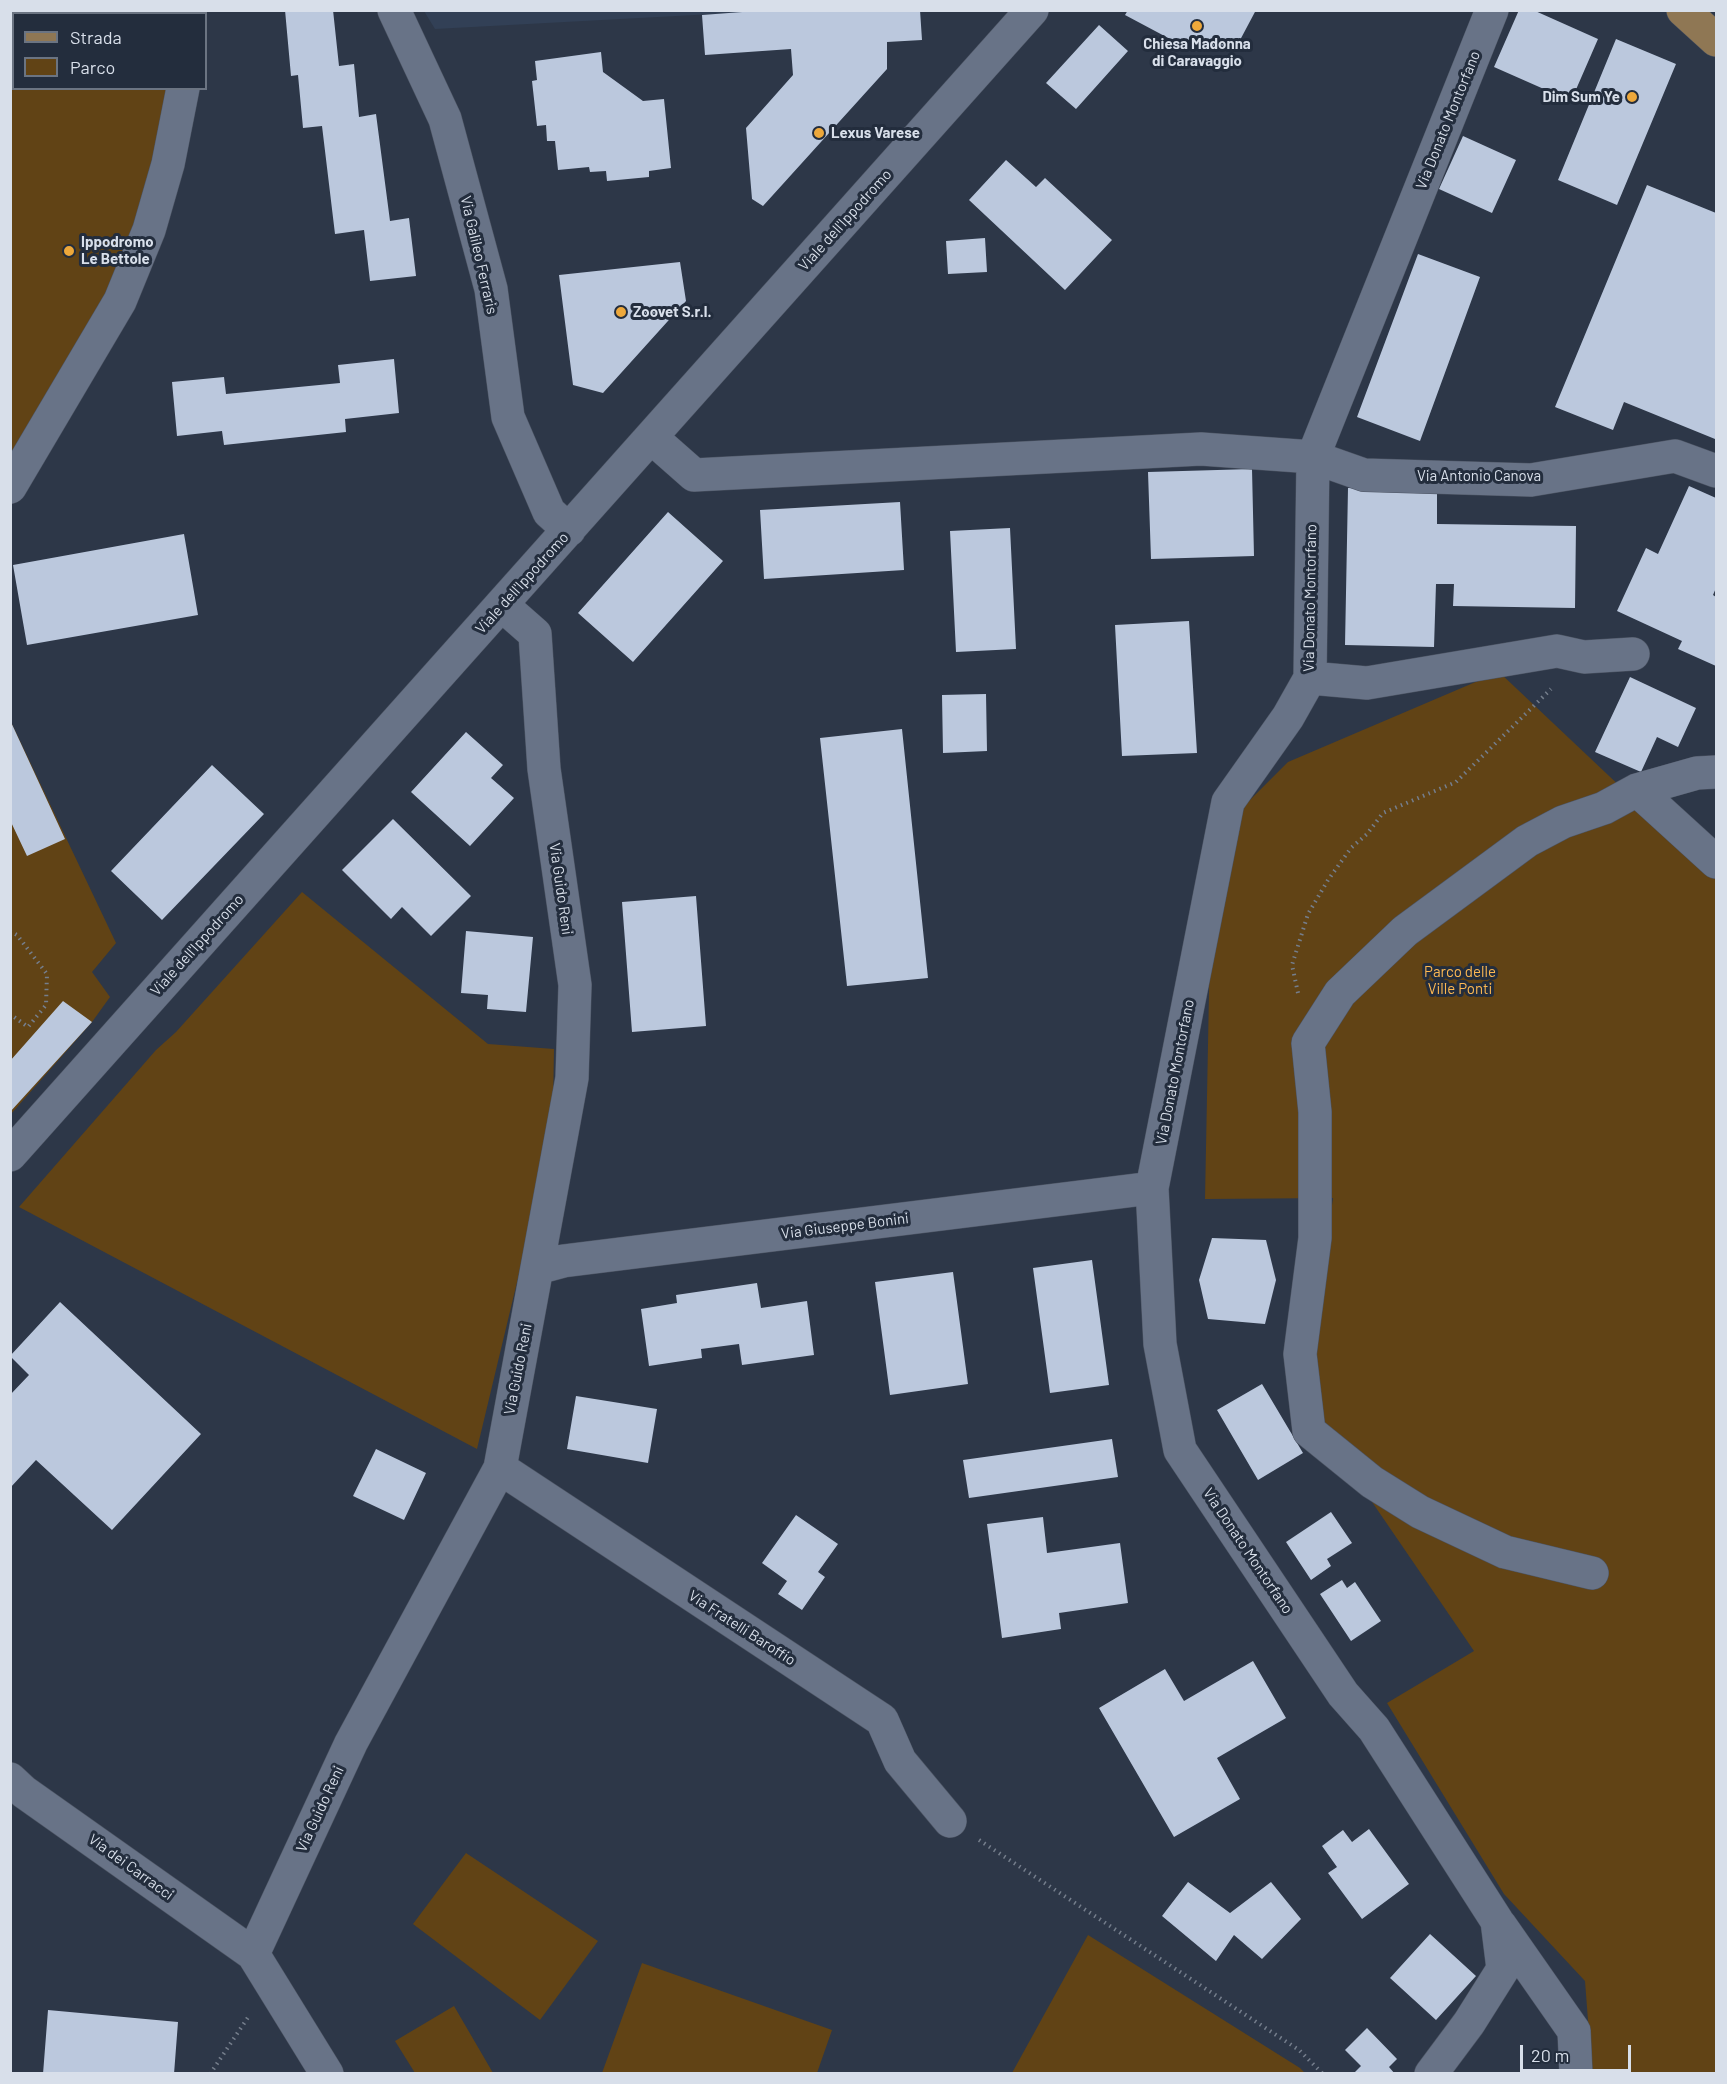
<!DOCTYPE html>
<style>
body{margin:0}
#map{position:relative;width:1727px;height:2084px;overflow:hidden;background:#2d3748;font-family:Barlow,sans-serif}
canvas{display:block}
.frame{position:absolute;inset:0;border:12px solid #d8dfea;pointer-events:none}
.legend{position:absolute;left:12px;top:12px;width:195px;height:78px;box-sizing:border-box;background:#232d3d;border:2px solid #6b7482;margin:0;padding:8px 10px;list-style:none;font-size:18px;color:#d8dfea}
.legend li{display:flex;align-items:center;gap:12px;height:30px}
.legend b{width:30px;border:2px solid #6b7482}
.scale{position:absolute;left:1520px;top:2045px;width:111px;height:27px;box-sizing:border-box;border:3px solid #d8dfea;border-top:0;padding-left:8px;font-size:18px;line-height:21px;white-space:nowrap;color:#d8dfea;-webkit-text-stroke:4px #232d3d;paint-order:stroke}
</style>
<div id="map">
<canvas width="1727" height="2084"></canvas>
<div class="frame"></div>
<ul class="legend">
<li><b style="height:8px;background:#8f7754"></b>Strada</li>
<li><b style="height:16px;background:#614315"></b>Parco</li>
</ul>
<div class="scale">20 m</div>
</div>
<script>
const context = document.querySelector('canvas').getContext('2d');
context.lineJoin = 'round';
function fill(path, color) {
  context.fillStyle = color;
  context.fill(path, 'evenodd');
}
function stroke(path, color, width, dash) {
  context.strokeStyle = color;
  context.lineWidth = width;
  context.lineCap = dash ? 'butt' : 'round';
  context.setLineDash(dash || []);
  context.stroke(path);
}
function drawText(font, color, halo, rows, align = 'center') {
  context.font = font + ' Barlow,sans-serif';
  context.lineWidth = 6;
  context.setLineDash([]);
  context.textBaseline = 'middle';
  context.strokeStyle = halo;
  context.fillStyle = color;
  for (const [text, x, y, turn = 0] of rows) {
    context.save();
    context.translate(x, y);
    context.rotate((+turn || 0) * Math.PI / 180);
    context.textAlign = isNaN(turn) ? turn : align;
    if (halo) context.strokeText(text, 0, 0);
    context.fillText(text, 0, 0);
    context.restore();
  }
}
fill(new Path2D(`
 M424 11H769L435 29Z`), '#324056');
fill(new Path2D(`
 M11 11H173V14H14V88L168 89 148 200 108 301 11 468Z
 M1499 672 1716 877V2073H1592L1585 1981 1504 1894 1387 1703 1474 1651 1305 1404 1333 1198 1205 1199 1212 838 1288 762Z
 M10 720 116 943 92 972 110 997 92 1022 11 1114Z
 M302 892 488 1044 554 1049 553 1104 518 1278 477 1449 19 1207 156 1050 176 1032Z
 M466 1853 598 1941 540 2020 413 1924Z
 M1088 1935 1300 2068 1305 2073H1012Z
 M642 1963 832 2030 817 2073H602Z
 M454 2006 493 2073H415L395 2041Z`), '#614315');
fill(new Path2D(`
 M285 10H333L339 66 354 64 359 117 376 114 390 221 409 218 416 276 370 281 364 230 335 234 322 126 303 128 298 75 291 76Z
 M769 10H920L922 40 887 42V69L763 206 752 199 746 128 793 75 791 49 705 55 702 15Z
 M1128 10H1256L1239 42 1228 38 1220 51 1197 39 1187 48 1125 15Z
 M1519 10H1533L1598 39 1571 101 1494 67Z
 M1099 25 1128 51 1076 109 1046 83Z
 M1616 39 1676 64 1617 205 1558 180Z
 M601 52 603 72 643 101 664 99 671 168 649 171V177L607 181 606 171 590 172 589 167 558 170 555 141H547L546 125 537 126 532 81 537 80 535 61Z
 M1463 136 1516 160 1492 213 1439 189Z
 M1006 160 1036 187 1045 178 1112 240 1065 290 969 200Z
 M1647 185 1716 213V435L1715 439 1624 402 1613 430 1555 407Z
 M985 238 987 272 948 274 946 241Z
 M1418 254 1480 277 1420 441 1357 417Z
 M680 262 686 301 603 393 573 385 559 275Z
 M394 359 399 413 345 419 346 432 224 445 222 431 177 436 172 382 224 377 226 394 340 383 338 365Z
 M1252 469 1254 556 1151 559 1148 472Z
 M1689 486 1716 498V588L1713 595 1716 597V666L1678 649 1682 641 1617 611 1646 548 1658 554Z
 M1348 488 1437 490V524L1576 526 1575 608 1453 606 1454 584H1436L1434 647 1345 645Z
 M900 502 904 570 764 579 760 510Z
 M668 512 723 561 633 662 578 613Z
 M1010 528 1016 649 956 652 950 531Z
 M184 534 198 615 27 645 13 565Z
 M1189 621 1197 753 1122 756 1115 625Z
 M1630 677 1696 708 1678 747 1657 737 1641 772 1595 752Z
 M986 694 987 751 943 753 942 695Z
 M10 720 65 839 27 856 10 820Z
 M902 729 928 978 847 986 820 738Z
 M466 732 503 765 491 778 514 798 470 846 411 792Z
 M212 765 264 814 162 920 111 871Z
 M393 819 471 896 431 936 402 907 391 919 342 870Z
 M696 896 706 1026 632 1032 622 902Z
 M466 931 533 937 526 1012 487 1009 488 995 461 993Z
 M63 1001 92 1022 10 1112V1061Z
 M1212 1238 1266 1240 1276 1280 1265 1324 1208 1319 1199 1280Z
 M1092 1260 1109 1385 1050 1393 1033 1268Z
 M953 1272 968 1384 890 1395 875 1282Z
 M757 1283 761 1308 807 1301 814 1355 742 1365 739 1344 701 1349 702 1358 649 1366 641 1309 677 1303 676 1295Z
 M60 1302 201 1434 112 1530 36 1460 10 1488V1395L29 1375 10 1356Z
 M1262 1384 1303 1453 1258 1480 1217 1410Z
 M576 1396 657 1409 648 1463 567 1449Z
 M1112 1439 1118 1477 969 1498 963 1460Z
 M376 1449 426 1473 404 1520 353 1496Z
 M1331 1512 1352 1543 1327 1559 1331 1566 1311 1580 1286 1542Z
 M796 1515 838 1544 818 1572 825 1577 802 1610 778 1594 787 1581 762 1563Z
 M1043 1517 1047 1553 1120 1543 1128 1603 1059 1613 1061 1629 1002 1638 987 1524Z
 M1342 1580 1347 1588 1355 1582 1381 1621 1351 1641 1320 1594Z
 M1253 1661 1286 1718 1217 1758 1240 1799 1174 1837 1099 1708 1165 1669 1184 1701Z
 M1369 1829 1409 1884 1362 1919 1328 1873 1337 1867 1322 1846 1343 1830 1352 1842Z
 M1188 1882 1230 1913 1271 1882 1301 1919 1262 1959 1234 1935 1216 1961 1162 1916Z
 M1430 1934 1476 1976 1436 2020 1390 1978Z
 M48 2010 178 2022 174 2074H43Z
 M1367 2028 1397 2059 1389 2067 1395 2074H1353L1361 2066 1345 2050Z`), '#bbc8dd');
const minor = new Path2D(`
 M394 10 445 119 491 289 508 417 549 512 569 530
 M189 14V10
 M652 438 694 475 1201 449 1313 457 1364 475 1531 480 1675 456 1716 471
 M10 487 120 301 149 230 168 164 183 88
 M1310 678 1367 683 1557 651 1584 657 1633 654
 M1637 790 1716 862
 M10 1155 1032 10
 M537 1268 563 1261 1152 1188
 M500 1468 882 1720 900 1761 950 1821
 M1592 1573 1505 1552 1420 1512 1372 1482 1309 1431 1300 1354 1315 1238V1112L1308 1043 1340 993 1405 931 1527 841 1563 822 1604 808 1637 790 1697 773 1716 772
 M10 1779 24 1792 253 1954
 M1500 1925 1574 2031 1576 2074
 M327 2074 253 1954 351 1743 500 1468 572 1078 575 985 544 769 535 634 502 605
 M1431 2074 1469 2023 1503 1969 1497 1921 1374 1729 1343 1694 1180 1450 1160 1344 1152 1188 1228 802 1288 717 1310 678 1313 457 1492 10`);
const major = new Path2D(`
 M1683 10 1716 40`);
stroke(minor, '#4c5463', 34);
stroke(major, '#4c5463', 34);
stroke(new Path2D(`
 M10 931 17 935 47 974 46 1005 28 1027 10 1014
 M1298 993 1292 965 1308 914 1328 880 1351 848 1367 834 1383 813 1456 782 1551 689
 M979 1840 1299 2050 1323 2074
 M210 2074 249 2016`), '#757e8c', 4, [1.5, 4.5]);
stroke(minor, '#687387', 33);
stroke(major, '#8f7754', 33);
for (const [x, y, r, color] of [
 [1197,26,6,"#eda83b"],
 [1632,97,6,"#eda83b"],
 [819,133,6,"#eda83b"],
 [69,251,6,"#eda83b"],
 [621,312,6,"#eda83b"]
]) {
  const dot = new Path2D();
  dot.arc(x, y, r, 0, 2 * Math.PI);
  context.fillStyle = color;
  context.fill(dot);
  stroke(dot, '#232d3d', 2);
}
drawText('bold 15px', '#d8dfea', '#232d3d', [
 ["Chiesa Madonna",1197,44,"center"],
 ["di Caravaggio",1197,61,"center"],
 ["Dim Sum Ye",1620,97,"right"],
 ["Lexus Varese",831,133],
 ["Ippodromo",81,242],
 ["Le Bettole",81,259],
 ["Zoovet S.r.l.",633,312]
], 'left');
drawText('15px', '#d8dfea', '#232d3d', [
 ["Via Donato Montorfano",1448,120,-68],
 ["Viale dell'Ippodromo",845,220,-48],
 ["Via Galileo Ferraris",479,255,77],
 ["Via Antonio Canova",1479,476],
 ["Viale dell'Ippodromo",522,583,-48],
 ["Via Donato Montorfano",1310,598,-89],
 ["Via Guido Reni",561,889,82],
 ["Viale dell'Ippodromo",197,945,-48],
 ["Via Donato Montorfano",1175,1072,-79],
 ["Via Giuseppe Bonini",845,1226,-7],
 ["Via Guido Reni",518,1369,-79],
 ["Via Donato Montorfano",1248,1551,56],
 ["Via Fratelli Baroffio",742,1628,33],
 ["Via Guido Reni",320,1809,-65],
 ["Via dei Carracci",131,1867,36]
]);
drawText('15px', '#feb952', '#232d3d', [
 ["Parco delle",1460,972],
 ["Ville Ponti",1460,989]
]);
</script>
